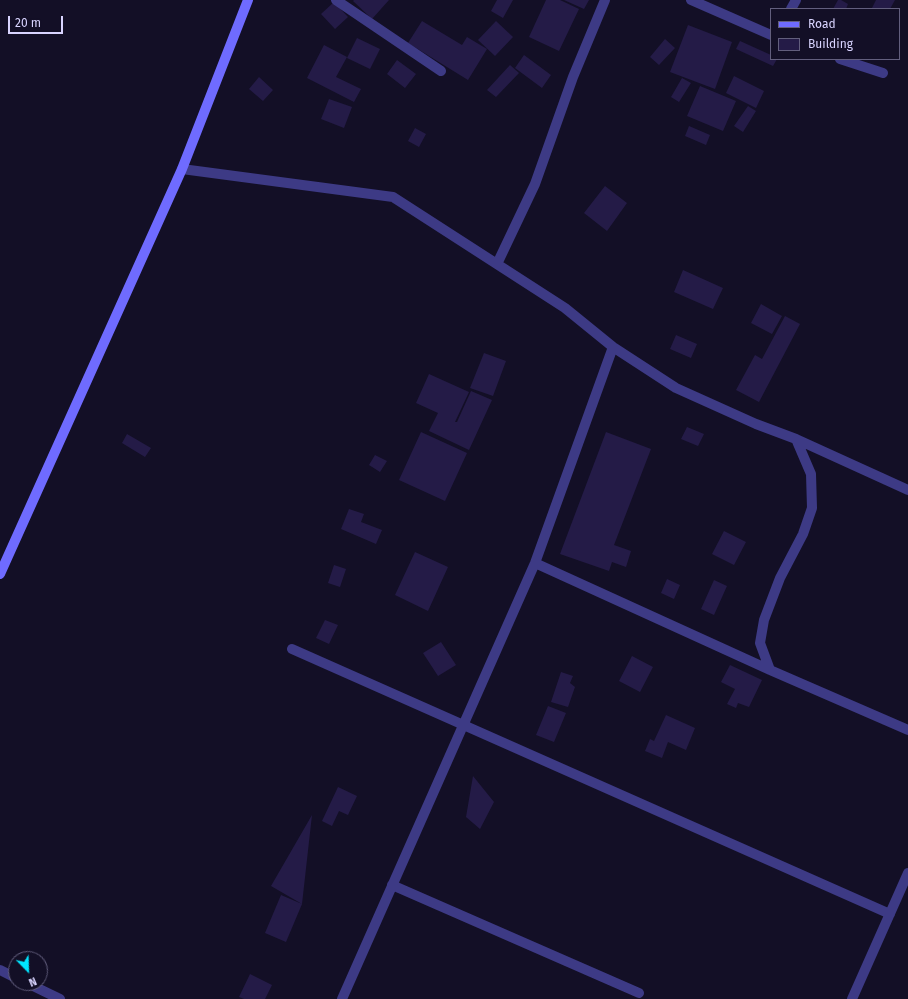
<!DOCTYPE html>
<style>
body{margin:0}
#map{position:relative;width:908px;height:999px;overflow:hidden;background:#130f26;font-family:"Fira Sans",sans-serif}
canvas{display:block}
.legend{position:absolute;left:770px;top:8px;width:130px;height:52px;box-sizing:border-box;background:#130f26;border:1px solid #625e7d;margin:0;padding:5px 7px;list-style:none;font-size:12px;color:#d9d4ff}
.legend li{display:flex;align-items:center;gap:8px;height:20px}
.legend b{width:20px;border:1px solid #625e7d}
.north{position:absolute;left:8px;top:951px;width:40px;height:40px;box-sizing:border-box;background:#130f26;border:1px solid #625e7d;border-radius:50%;rotate:157deg;font-size:11px;font-weight:700;line-height:16px;text-align:center;color:#d9d4ff}
.north::after{content:'';display:block;margin:auto;width:14px;height:18px;background:#00e5ff;clip-path:polygon(50% 0,100% 100%,50% 72%,0 100%)}
.scale{position:absolute;left:8px;top:16px;width:55px;height:18px;box-sizing:border-box;border:2px solid #d9d4ff;border-top:0;padding-left:5px;font-size:12px;line-height:14px;white-space:nowrap;color:#d9d4ff;-webkit-text-stroke:3px #130f26;paint-order:stroke}
</style>
<div id="map">
<canvas width="908" height="999"></canvas>
<ul class="legend">
<li><b style="height:5px;background:#6f6bff"></b>Road</li>
<li><b style="height:11px;background:#241b47"></b>Building</li>
</ul>
<div class="north">N</div>
<div class="scale">20 m</div>
</div>
<script>
const context = document.querySelector('canvas').getContext('2d');
context.lineJoin = 'round';
function fill(path, color) {
  context.fillStyle = color;
  context.fill(path, 'evenodd');
}
function stroke(path, color, width, dash) {
  context.strokeStyle = color;
  context.lineWidth = width;
  context.lineCap = dash ? 'butt' : 'round';
  context.setLineDash(dash || []);
  context.stroke(path);
}
fill(new Path2D(`
 M354 0H389L372 19 353 1Z
 M497 0H513L503 18 491 11Z
 M546 0H560L579 9 559 51 529 37Z
 M564 0H589L584 9Z
 M838 0H841L848 4 846 9H833Z
 M876 0H895L890 9H875L872 8Z
 M334 2 348 17 335 29 321 14Z
 M422 21 462 45 467 37 487 49 468 80 408 43Z
 M496 21 513 37 495 56 478 40Z
 M688 25 732 42 715 89 670 72Z
 M357 38 380 49 370 69 347 58Z
 M665 39 675 48 659 65 650 57Z
 M740 41 771 55V59H777L773 66 736 49Z
 M324 45 347 57 336 77 361 89 354 102 307 78Z
 M524 55 551 75 542 88 515 68Z
 M397 60 416 74 405 88 387 74Z
 M510 65 519 73 496 97 487 90Z
 M734 76 764 91 756 108 726 93Z
 M259 77 273 90 263 101 249 89Z
 M682 78 691 83 679 102 671 97Z
 M700 86 736 101 723 131 687 116Z
 M329 99 352 107 344 128 321 119Z
 M748 106 756 111 743 132 734 126Z
 M689 126 710 135 706 145 685 136Z
 M415 128 426 134 419 147 408 141Z
 M605 186 627 203 607 231 584 213Z
 M683 270 723 288 713 309 674 292Z
 M761 304 782 316 772 334 751 323Z
 M785 316 800 324 759 402 736 390 755 355 762 359Z
 M676 335 697 344 691 358 670 349Z
 M484 353 506 361 493 396 470 388Z
 M429 374 469 392 455 422H457L471 391 492 400 469 450 429 431 438 413 416 403Z
 M687 427 704 434 698 446 681 439Z
 M421 432 467 453 445 501 399 480Z
 M606 432 651 449 614 545 631 551 626 567 612 562 609 571 560 554Z
 M127 434 151 448 145 457 122 443Z
 M375 455 387 461 380 472 369 465Z
 M349 509 364 514 361 522 382 530 376 544 341 529Z
 M724 531 746 542 734 565 712 554Z
 M415 552 448 567 428 611 395 595Z
 M334 565 346 569 340 587 328 583Z
 M667 579 680 585 674 599 661 593Z
 M714 580 727 586 714 615 701 609Z
 M325 620 338 625 329 644 316 638Z
 M441 642 456 665 438 676 423 653Z
 M632 656 653 667 640 692 619 681Z
 M730 665 762 680 749 707 738 703 736 708 727 704 735 689 721 682Z
 M561 672 573 676 570 683 575 687 568 707 551 702Z
 M548 706 566 713 554 742 536 735Z
 M666 715 695 728 686 750 668 742 662 758 645 751 650 739 654 741Z
 M473 776 494 802 480 829 466 817Z
 M338 787 357 796 348 815 339 811 332 826 322 821Z
 M312 815 302 904 286 942 265 933 281 895 302 904 271 886Z
 M250 974 272 985 265 999H244L239 997Z`), '#241b47');
stroke(new Path2D(`
 M336 0 441 71
 M691 0 771 35
 M791 9 796 0
 M840 59 883 73
 M182 169 393 197 565 308 613 347 676 388 756 424 796 439 908 490
 M497 264 535 184 573 77 605 0
 M535 563 770 670 908 730
 M292 649 890 914
 M770 670 760 643 764 620 780 578 803 534 812 508 811 474 796 439
 M392 885 639 993
 M0 970 16 978
 M27 983 60 999
 M342 999 535 563 613 347
 M852 999 908 873`), '#3d3a85', 10);
stroke(new Path2D(`
 M0 574 182 169 248 0`), '#6f6bff', 10);
</script>
